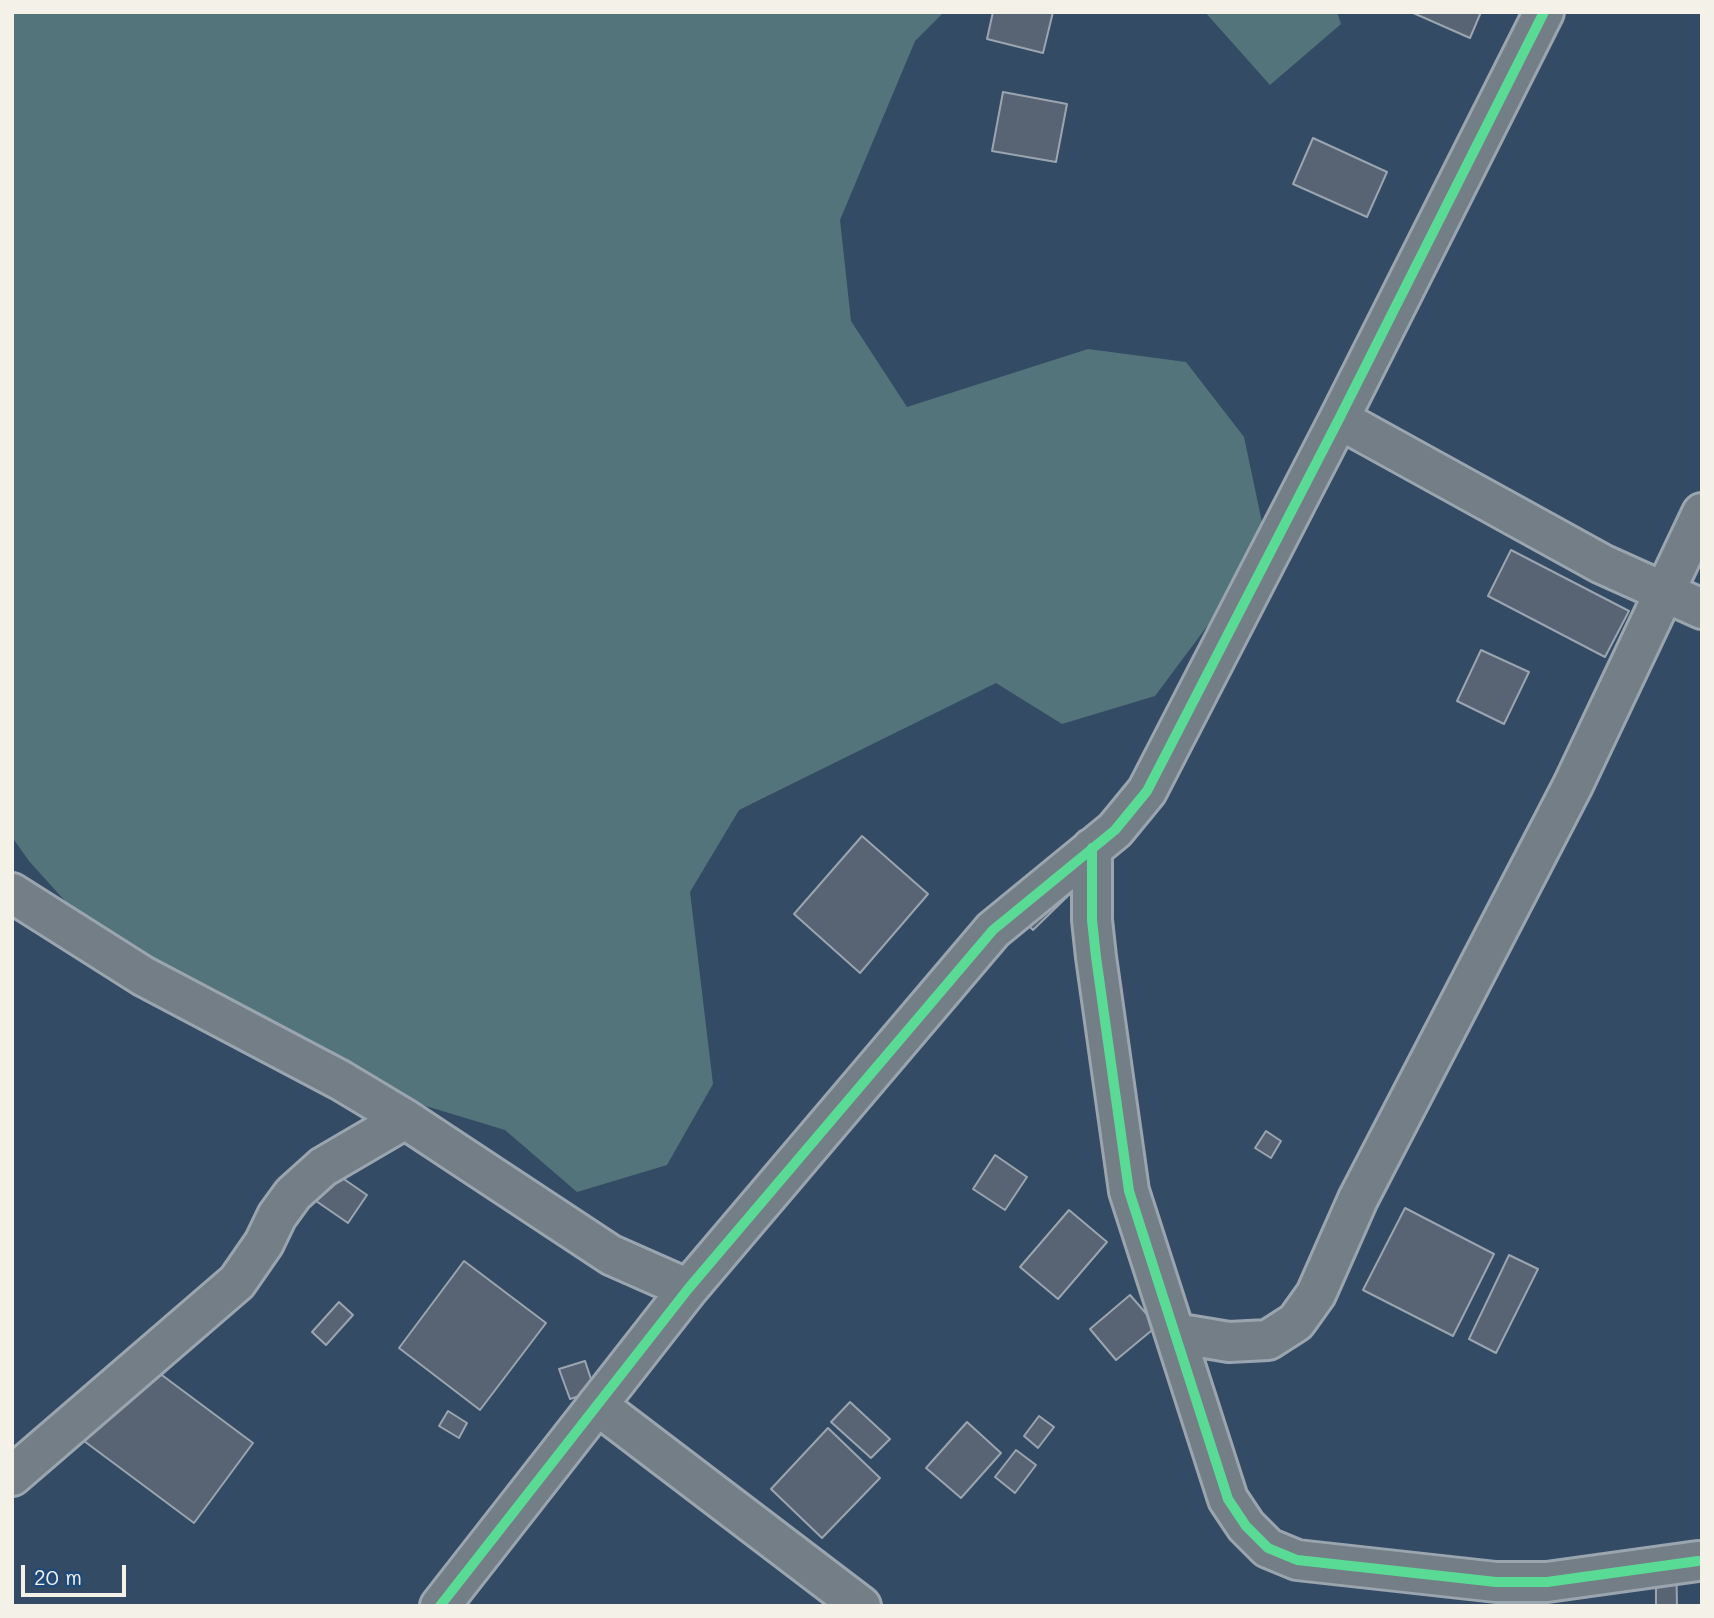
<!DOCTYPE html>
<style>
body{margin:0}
#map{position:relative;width:1714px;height:1618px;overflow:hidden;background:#344b65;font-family:Mali,sans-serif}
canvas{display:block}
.frame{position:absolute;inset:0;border:14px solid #f4f1e8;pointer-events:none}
.scale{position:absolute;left:21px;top:1565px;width:105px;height:32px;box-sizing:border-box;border:4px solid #f4f1e8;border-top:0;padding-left:9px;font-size:21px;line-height:24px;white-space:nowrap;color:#f4f1e8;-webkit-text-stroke:5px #1f4a7a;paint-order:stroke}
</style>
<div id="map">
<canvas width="1714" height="1618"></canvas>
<div class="frame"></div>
<div class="scale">20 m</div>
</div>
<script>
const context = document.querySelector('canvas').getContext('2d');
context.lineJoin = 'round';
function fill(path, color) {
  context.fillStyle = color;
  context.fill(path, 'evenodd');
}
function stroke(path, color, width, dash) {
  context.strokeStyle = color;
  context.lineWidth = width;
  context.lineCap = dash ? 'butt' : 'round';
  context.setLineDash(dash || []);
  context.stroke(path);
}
fill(new Path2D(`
 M12 12H944L915 41 840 220 851 321 907 407 1088 349 1186 362 1244 437 1267 546 1155 696 1062 724 996 683 739 810 690 892 713 1084 667 1165 577 1192 505 1130 340 1080 93 932 29 861 12 837Z
 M1205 12H1337L1341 24 1270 85Z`), '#54747b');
const building = new Path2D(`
 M993 12H1053L1043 53 987 39Z
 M1411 12H1481L1470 38Z
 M1003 92 1067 104 1056 162 992 151Z
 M1313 138 1387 172 1367 217 1293 184Z
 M1511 550 1629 611 1605 657 1488 596Z
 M1481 650 1529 672 1504 724 1457 701Z
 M862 836 928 894 860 973 794 914Z
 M1066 882 1074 890 1033 930 1025 922Z
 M1266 1131 1281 1141 1271 1158 1255 1148Z
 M995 1155 1027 1177 1005 1210 973 1189Z
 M335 1173 367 1195 348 1223 316 1201Z
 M1405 1208 1494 1254 1453 1336 1363 1290Z
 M1069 1210 1107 1242 1058 1299 1020 1267Z
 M1509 1255 1538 1269 1496 1353 1469 1339Z
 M464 1261 546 1323 480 1410 399 1348Z
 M1130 1295 1157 1326 1116 1360 1090 1329Z
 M339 1302 353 1315 326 1345 312 1332Z
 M143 1361 253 1443 194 1523 84 1441Z
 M585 1361 595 1391 570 1399 559 1369Z
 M850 1402 890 1439 871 1458 831 1422Z
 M448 1411 467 1423 459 1438 439 1426Z
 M1039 1416 1054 1427 1038 1448 1024 1436Z
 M967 1422 1001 1453 961 1498 926 1468Z
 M828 1428 880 1478 822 1538 771 1489Z
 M1016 1450 1036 1465 1015 1493 995 1477Z
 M1656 1552H1676L1677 1606H1656Z`);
fill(building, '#586474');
stroke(building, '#9ba5af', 2);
const minor = new Path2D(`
 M1339 419 1602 564 1702 609
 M1092 848V920L1096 957 1129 1191 1228 1499 1246 1526 1268 1548 1297 1560 1496 1582H1547L1698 1561
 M12 893 143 976 340 1080 405 1119 611 1255 688 1289
 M1175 1333 1229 1342 1268 1340 1296 1322 1316 1294 1358 1199 1573 785 1702 513
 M597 1405 861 1606
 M12 1476 237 1282 264 1243 277 1216 293 1194 323 1167 405 1119
 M440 1606 688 1289 993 930 1115 830 1147 791 1339 419 1544 12`);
stroke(minor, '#9ba5af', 44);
stroke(minor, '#737e87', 38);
stroke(new Path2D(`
 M1092 848V920L1096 957 1129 1191 1228 1499 1246 1526 1268 1548 1297 1560 1496 1582H1547L1698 1561
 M440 1606 688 1289 993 930 1115 830 1147 791 1339 419 1544 12`), '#5adb95', 10);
</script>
